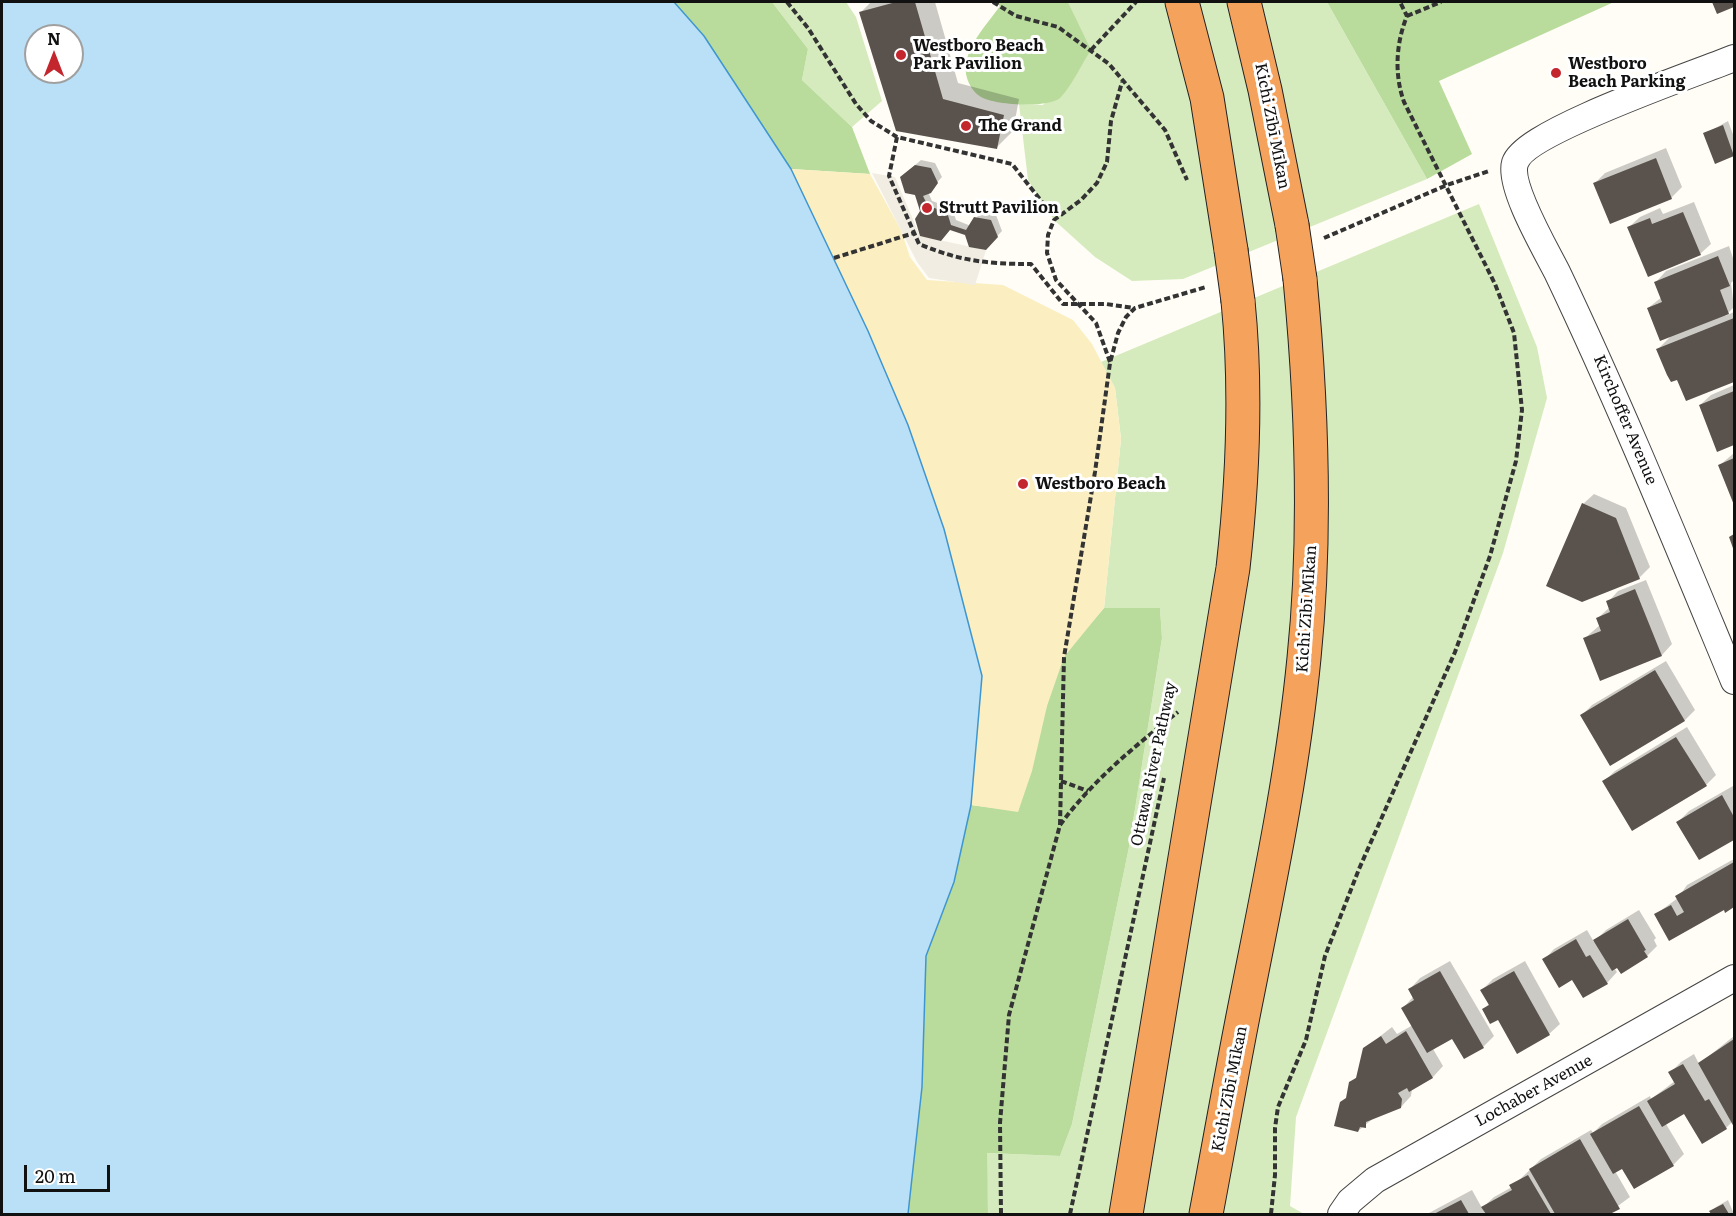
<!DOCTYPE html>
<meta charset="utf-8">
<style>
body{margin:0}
#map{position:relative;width:1736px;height:1216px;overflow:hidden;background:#fffdf5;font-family:Literata,serif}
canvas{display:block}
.frame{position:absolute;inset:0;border:3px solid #111;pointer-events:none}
.north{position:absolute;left:24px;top:24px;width:60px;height:60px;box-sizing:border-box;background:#fff;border:2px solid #a0a0a0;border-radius:50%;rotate:0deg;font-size:16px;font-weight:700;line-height:24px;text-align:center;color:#111}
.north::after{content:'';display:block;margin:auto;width:21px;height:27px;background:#c4262e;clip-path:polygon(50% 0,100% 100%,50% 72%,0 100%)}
.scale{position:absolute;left:24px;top:1165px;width:86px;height:27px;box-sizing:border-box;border:3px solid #111;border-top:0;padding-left:8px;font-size:18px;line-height:21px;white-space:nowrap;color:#111;-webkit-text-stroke:4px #fff;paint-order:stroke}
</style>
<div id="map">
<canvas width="1736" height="1216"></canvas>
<div class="frame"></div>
<div class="north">N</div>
<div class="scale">20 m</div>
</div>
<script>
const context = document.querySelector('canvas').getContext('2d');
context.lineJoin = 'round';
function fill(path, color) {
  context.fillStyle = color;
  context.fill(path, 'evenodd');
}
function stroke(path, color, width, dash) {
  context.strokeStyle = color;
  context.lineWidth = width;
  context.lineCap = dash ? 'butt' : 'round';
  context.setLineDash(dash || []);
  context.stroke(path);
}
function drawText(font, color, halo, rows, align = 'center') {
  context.font = font + ' Literata,serif';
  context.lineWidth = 6;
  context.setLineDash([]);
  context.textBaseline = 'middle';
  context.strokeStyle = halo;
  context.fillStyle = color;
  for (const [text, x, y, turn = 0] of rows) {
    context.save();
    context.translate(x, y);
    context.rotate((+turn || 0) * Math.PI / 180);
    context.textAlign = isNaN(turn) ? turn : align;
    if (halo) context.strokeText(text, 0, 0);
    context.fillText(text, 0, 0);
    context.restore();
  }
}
fill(new Path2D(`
 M772 2H846L856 17 882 101 852 127 802 80 808 49Z
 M1068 2H1327L1427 179 1183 279 1132 281 1095 257 1054 220 1028 180 1019 104 1043 105 1090 50Z
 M1479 204 1537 347 1547 398 1503 553 1296 1117 1290 1206 1304 1214H988L986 1153 1060 1156 1072 1124 1129 847 1162 638 1160 608H1104L1121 439 1115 388 1101 362Z`), '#d5ebbd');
fill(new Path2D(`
 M674 2H772L808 49 802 80 852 127 870 174 791 169 704 36Z
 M996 2H1068L1091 50C1081 65 1073 84 1061 97 1050 109 994 105 981 97 971 91 964 77 966 65 968 44 988 23 1000 6Z
 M1327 2H1614L1439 81 1472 154 1427 179Z
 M1104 608H1160L1162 638 1129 847 1072 1124 1060 1156 987 1153 988 1214H908L922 1087 926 955 954 882 971 805 1018 811C1035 762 1042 707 1063 659 1071 641 1091 624 1104 608Z`), '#b9dc9c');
fill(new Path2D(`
 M791 169 870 174 901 230 910 257 927 280 1003 285 1073 320 1092 344 1115 388 1121 439 1104 608 1064 657 1047 706 1032 771 1018 812 971 805 982 676 868 331Z`), '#fbeec1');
fill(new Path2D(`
 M872 173 895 177 920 236 986 250 975 285 929 278 917 262Z`), '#f1ede2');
const water = new Path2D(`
 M2 2H674L704 36 791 169 868 331 908 425 944 529 982 676 971 805 954 882 926 956 922 1087 908 1214H2ZM36 36H72V72H36Z`);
fill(water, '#b9e0f7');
stroke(water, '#3f96cf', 1.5);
fill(new Path2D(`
 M871 2H935L958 83 1019 99 1013 131 997 147 898 129 860 13Z
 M1728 121 1734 137V155L1716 162 1705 134Z
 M1666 148 1682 187 1671 198 1595 183 1605 173Z
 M921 160 935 163 942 177 928 192 932 201 952 208 956 220 971 226 980 213 996 215 1002 231 986 248 966 233 921 211 907 172Z
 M1694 202 1711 244 1700 254 1629 227 1640 217 1660 208 1663 214Z
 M1729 246 1734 261V280L1731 283 1734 307 1725 316 1734 312V381L1687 399 1678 378 1658 349 1672 335 1648 308 1662 297 1656 282 1666 271Z
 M1734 385V444L1718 450 1700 405 1711 395Z
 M1734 453V501L1720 465Z
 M1594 494 1626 508 1650 567 1639 578 1582 600 1583 504Z
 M1646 580 1672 644 1662 655 1585 638 1600 625 1598 618 1610 607 1608 602 1618 591Z
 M1666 661 1695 710 1685 720 1611 764 1582 715 1592 705Z
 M1687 727 1716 775 1706 785 1604 781 1615 771Z
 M1733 786 1734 838 1699 858 1678 822 1689 811Z
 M1734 859V905L1725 911 1724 908 1670 939 1656 914 1678 898 1687 885Z
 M1639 910 1656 938 1654 940 1657 946 1647 956 1614 968 1617 972 1607 983 1573 978 1544 960 1554 949 1587 930 1594 942 1606 930Z
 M1450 961 1494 1036 1483 1047 1452 1037 1433 1049 1443 1066 1433 1077 1412 1089 1411 1096 1401 1107 1375 1117 1358 1131 1348 1097 1350 1083 1359 1075 1365 1048 1392 1027 1397 1034 1413 1025 1403 1008 1413 997 1410 989 1420 978Z
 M1525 961 1560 1024 1549 1034 1484 1009 1490 1003 1482 990 1493 979Z
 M1734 1036V1124L1733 1121 1726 1128 1685 1112 1666 1124 1684 1154 1673 1165 1622 1167 1615 1171 1630 1197 1607 1214H1427L1472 1190 1482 1208 1494 1197 1512 1187 1541 1159 1591 1130 1593 1133 1602 1124 1650 1096 1651 1099 1675 1081 1670 1073 1681 1062 1694 1054 1699 1064Z
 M1728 1200 1734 1214H1712L1711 1212 1716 1207Z`), '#0003');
fill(new Path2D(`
 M896 2H915L943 99 1004 115 997 149 896 131 859 12Z
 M1712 2H1734V7L1717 14Z
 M1723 125 1734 156 1715 164 1703 133Z
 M1656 158 1672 199 1610 224 1593 183Z
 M915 165 931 168 938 183 931 193 923 196 928 206 947 212 951 225 966 230 974 217 991 220 998 237 986 250 969 247 965 235 950 230 941 241 920 236 915 219 920 211 915 195 905 193 900 177Z
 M1683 212 1701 255 1648 277 1627 227 1650 218 1652 224Z
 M1718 256 1730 286 1720 290 1729 314 1660 341 1647 308 1662 302 1654 282Z
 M1734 318V382L1686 401 1677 380 1671 382 1667 375 1656 349Z
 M1734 391V445L1717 452 1699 405Z
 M1734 458V505L1718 465Z
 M1582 503 1616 518 1640 579 1582 602 1546 586Z
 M1734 534V551L1729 537Z
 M1635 589 1662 656 1600 681 1583 638 1601 631 1596 618 1610 612 1606 601Z
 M1655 670 1685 721 1610 766 1580 715Z
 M1676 737 1707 786 1632 831 1602 781Z
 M1722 795 1734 817V840L1699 860 1676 822Z
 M1734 862V907L1725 913 1724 910 1669 941 1654 914 1671 905 1677 916 1684 912 1675 896Z
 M1628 919 1646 950 1644 951 1648 957 1621 974 1617 968 1612 971 1593 940Z
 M1576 939 1586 957 1590 955 1608 984 1583 998 1572 980 1559 988 1542 959Z
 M1440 971 1484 1048 1464 1059 1452 1039 1427 1053 1401 1008 1414 1000 1408 989Z
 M1514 971 1550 1035 1517 1054 1498 1020 1490 1024 1482 1009 1489 1005 1480 990Z
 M1406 1031 1433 1078 1409 1092 1407 1088 1398 1093 1402 1099 1401 1108 1366 1122V1128L1360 1127 1358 1132 1334 1126 1340 1102 1346 1098 1349 1082 1356 1078 1363 1048 1381 1036 1386 1044Z
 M1734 1039V1127L1698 1063Z
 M1683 1064 1705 1101 1709 1099 1727 1129 1702 1144 1684 1114 1662 1127 1647 1101 1675 1084 1668 1072Z
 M1639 1106 1674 1166 1634 1189 1622 1169 1613 1174 1590 1134Z
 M1580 1139 1620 1209 1610 1214H1555L1529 1169Z
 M1528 1175 1551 1214H1486L1481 1207 1512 1190 1509 1185Z
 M1461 1200 1469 1214H1434Z
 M1723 1204 1729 1214H1711L1709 1211Z`), '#5a524d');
const street = new Path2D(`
 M1734 58C1698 73 1525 131 1515 163 1508 186 1546 250 1557 272 1621 406 1677 544 1734 681
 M1341 1214 1350 1201 1375 1180 1734 978`);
const highway = new Path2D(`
 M1182 2 1207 98 1231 250
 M1244 2 1265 90 1292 225
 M1126 1214 1233 568C1243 479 1247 390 1238 301
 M1206 1214C1220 1140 1233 1065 1248 991 1270 880 1293 771 1304 658 1317 532 1312 405 1300 279`);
stroke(street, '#444', 28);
stroke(highway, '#222', 35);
stroke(new Path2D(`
 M787 2 808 28 856 104 871 121 897 137 1012 164 1046 207
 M993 2 1016 16 1058 27 1109 64 1165 130 1187 180
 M1407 16 1441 2
 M1091 50 1136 2
 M897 137 889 176 919 244C960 261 987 264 1031 264L1063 304H1106L1134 308
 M1324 238 1447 185 1489 171
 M834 258 914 233
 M1110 362 1096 323 1056 280 1047 253 1048 235 1054 220 1081 200 1097 183 1107 162 1111 121 1122 82
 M1061 781 1088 791
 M1060 825C1093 780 1135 746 1178 712
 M1001 1214 1000 1123 1009 1015 1060 825 1064 657 1095 472 1110 363 1118 333 1126 317 1135 308 1206 287
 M1070 1214 1164 778
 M1271 1214 1275 1175V1128L1278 1107 1306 1040 1325 956 1359 869 1455 652 1490 556 1516 461 1522 410 1514 333 1495 284 1404 102C1394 74 1396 43 1407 16L1400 2`), '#333', 4, [6, 3]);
stroke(street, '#fff', 26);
stroke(highway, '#f5a25d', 33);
const highwayBridge = new Path2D(`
 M1292 225 1300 279
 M1231 250 1238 301`);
stroke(highwayBridge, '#222', 35, []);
stroke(highwayBridge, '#f5a25d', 33);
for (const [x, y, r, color] of [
 [901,55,6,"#c4262e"],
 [1556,73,6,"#c4262e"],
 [966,126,6,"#c4262e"],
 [927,208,6,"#c4262e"],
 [1023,484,6,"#c4262e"]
]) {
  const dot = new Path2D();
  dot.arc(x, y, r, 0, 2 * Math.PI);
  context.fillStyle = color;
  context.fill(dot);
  stroke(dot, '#fff', 2);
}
drawText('bold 16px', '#111', '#fff', [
 ["Westboro Beach",913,46],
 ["Park Pavilion",913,64],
 ["Westboro",1568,64],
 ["Beach Parking",1568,82],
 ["The Grand",978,126],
 ["Strutt Pavilion",939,208],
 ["Westboro Beach",1035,484]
], 'left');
drawText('16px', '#111', '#fff', [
 ["Kichi Zībī Mīkan",1272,126,79],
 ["Kirchoffer Avenue",1625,420,67],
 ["Kichi Zībī Mīkan",1307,609,-86],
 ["Ottawa River Pathway",1154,764,-78],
 ["Kichi Zībī Mīkan",1230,1089,-79],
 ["Lochaber Avenue",1534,1091,-29]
]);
</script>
